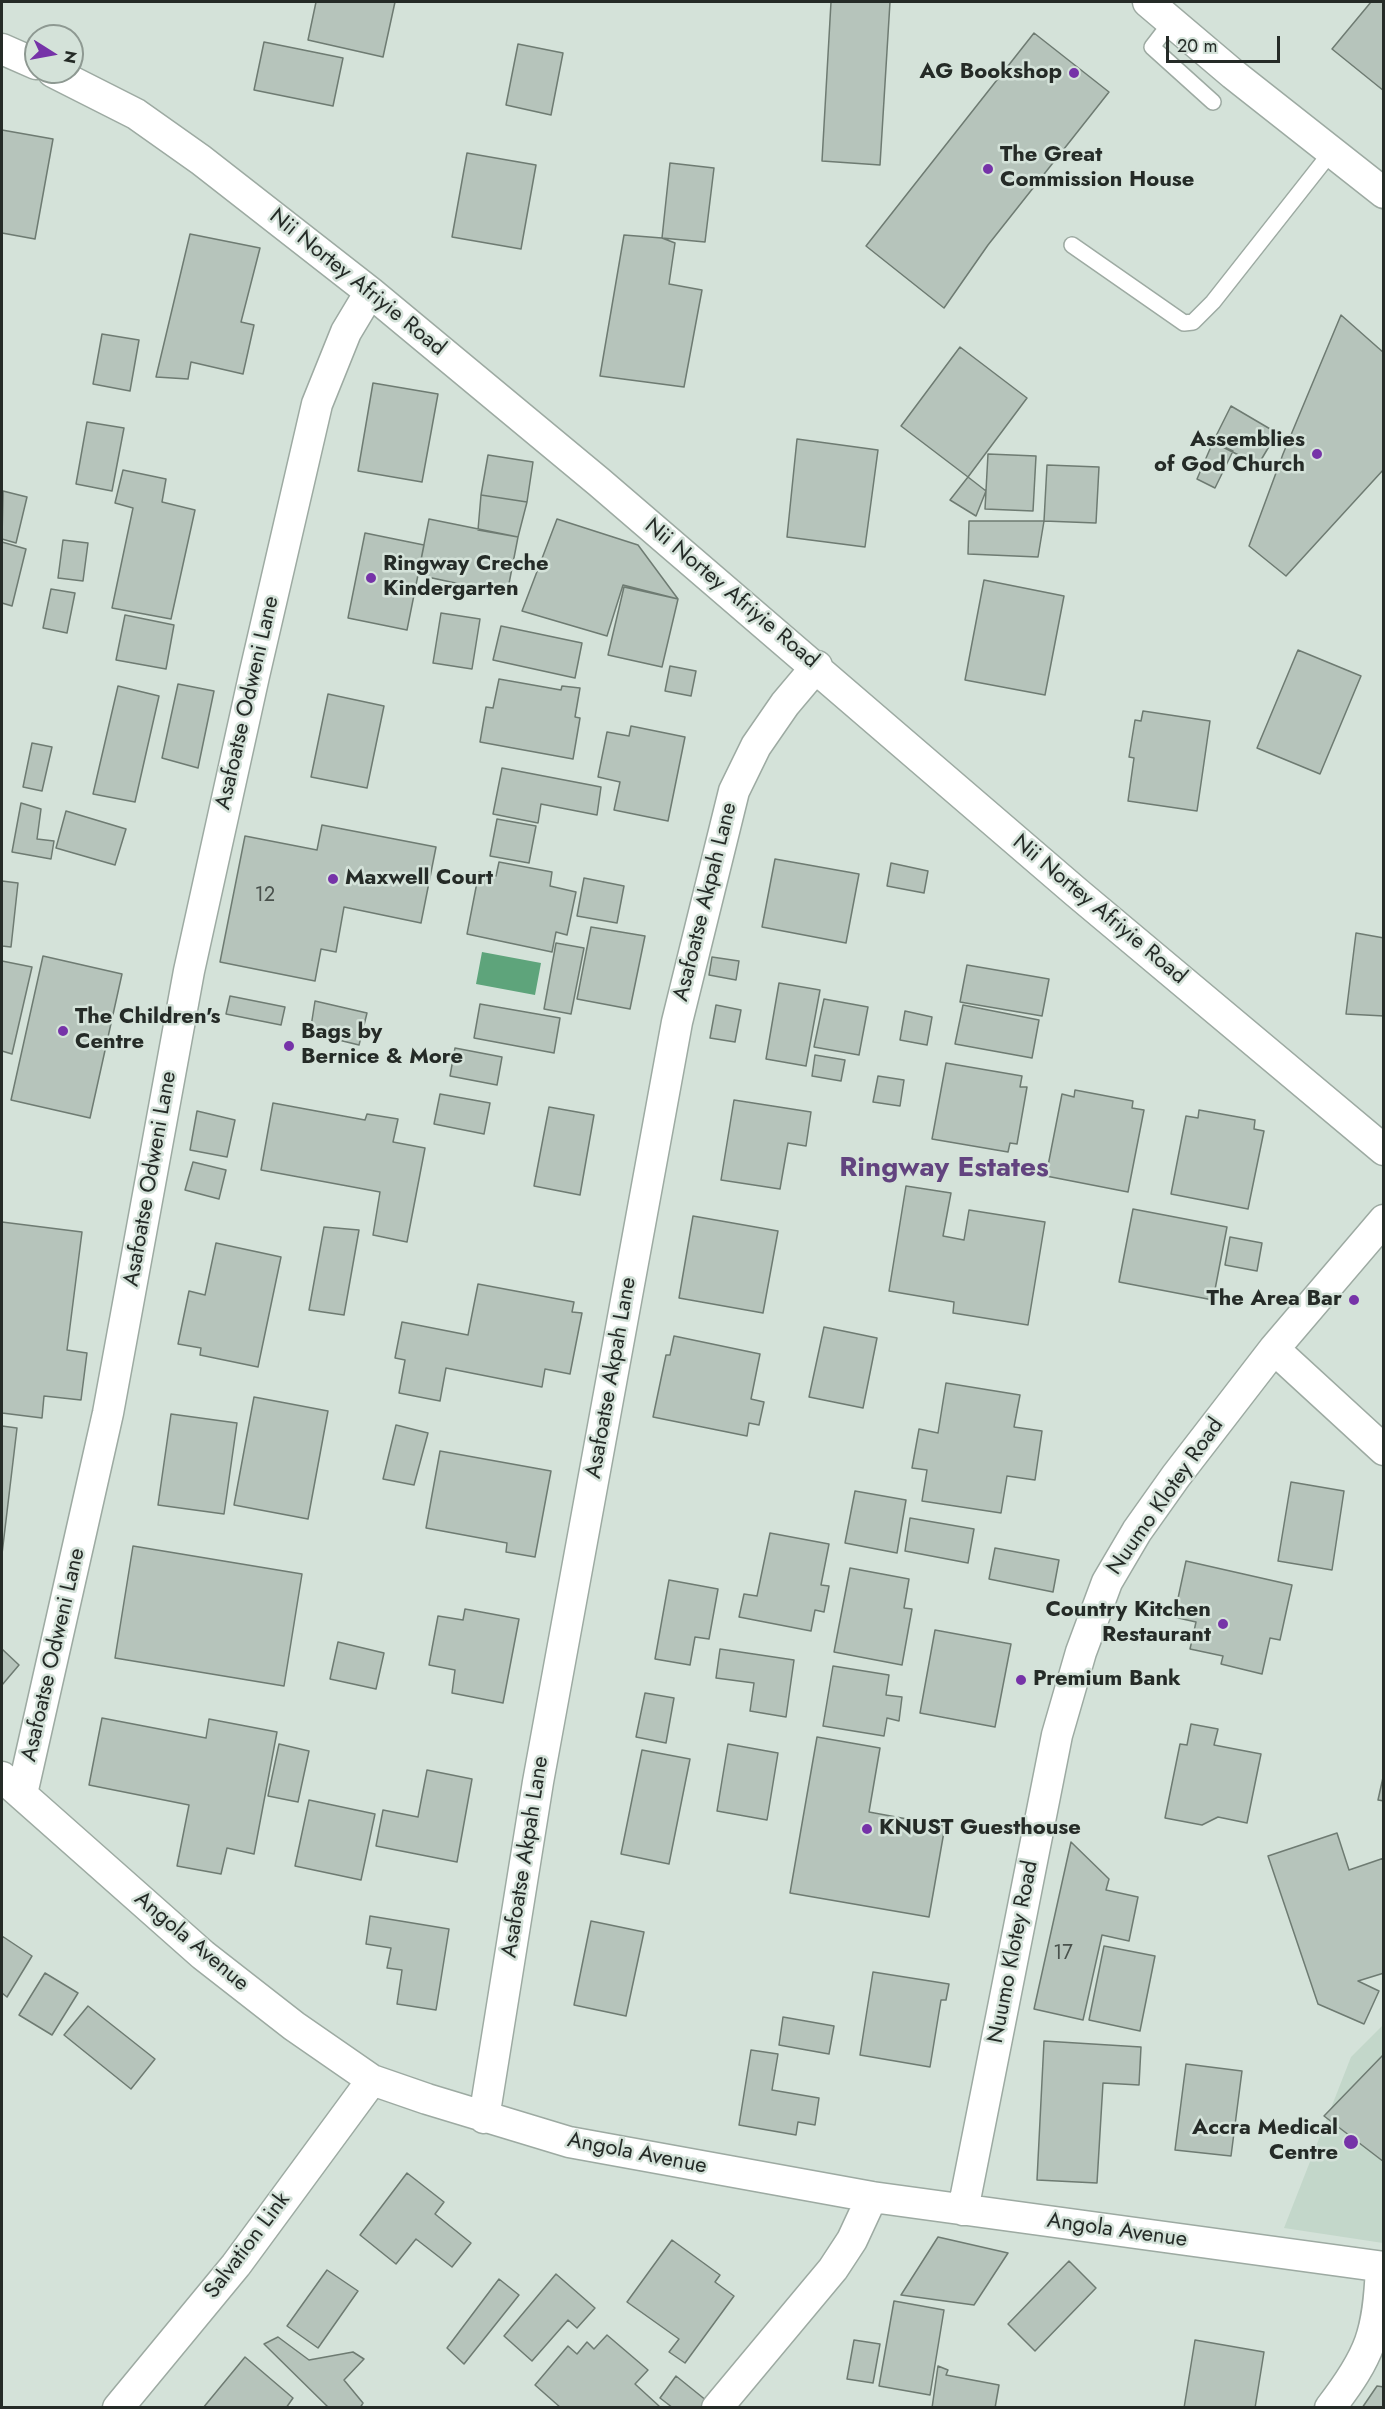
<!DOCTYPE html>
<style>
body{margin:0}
#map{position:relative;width:1385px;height:2409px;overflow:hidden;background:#d4e2d9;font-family:Jost,sans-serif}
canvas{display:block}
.frame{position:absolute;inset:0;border:3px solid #252b27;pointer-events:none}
.north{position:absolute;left:24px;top:24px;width:60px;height:60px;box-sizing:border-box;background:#d4e2d9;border:2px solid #8e9992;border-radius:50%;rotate:101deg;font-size:16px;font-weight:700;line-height:24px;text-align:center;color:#252b27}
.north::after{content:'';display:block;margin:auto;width:21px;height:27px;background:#7633a8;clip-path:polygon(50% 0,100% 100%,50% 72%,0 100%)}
.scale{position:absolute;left:1166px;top:36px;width:114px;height:27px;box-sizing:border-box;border:3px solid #252b27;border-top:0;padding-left:8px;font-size:18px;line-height:21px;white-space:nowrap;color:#252b27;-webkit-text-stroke:4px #d4e2d9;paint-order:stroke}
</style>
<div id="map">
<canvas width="1385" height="2409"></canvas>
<div class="frame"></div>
<div class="north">N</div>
<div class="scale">20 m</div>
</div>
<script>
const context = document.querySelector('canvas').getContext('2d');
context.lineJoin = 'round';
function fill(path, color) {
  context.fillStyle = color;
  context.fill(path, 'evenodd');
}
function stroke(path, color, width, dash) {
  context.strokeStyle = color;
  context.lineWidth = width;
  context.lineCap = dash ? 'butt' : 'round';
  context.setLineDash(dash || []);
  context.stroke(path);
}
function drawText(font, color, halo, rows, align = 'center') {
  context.font = font + ' Jost,sans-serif';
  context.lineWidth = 5;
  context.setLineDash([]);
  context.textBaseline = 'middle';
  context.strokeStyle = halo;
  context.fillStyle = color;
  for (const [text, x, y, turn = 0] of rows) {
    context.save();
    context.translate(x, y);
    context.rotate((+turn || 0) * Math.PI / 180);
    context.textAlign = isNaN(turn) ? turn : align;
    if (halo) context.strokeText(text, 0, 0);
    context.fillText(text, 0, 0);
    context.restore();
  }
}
fill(new Path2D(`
 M1383 2025V2243L1284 2228 1351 2057Z`), '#c3d7ca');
fill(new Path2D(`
 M482 952 541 963 535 995 476 984Z`), '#5ea47b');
const building = new Path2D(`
 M316 2H395L383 57 308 40Z
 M831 2H890L880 165 822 161Z
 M1371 2H1384V91L1332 49Z
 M1034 33 1109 92 988 245 944 308 866 246Z
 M264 42 343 58 333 106 254 90Z
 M518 44 563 53 551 115 506 105Z
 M2 130 53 139 35 239 2 233Z
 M467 153 536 165 521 249 452 237Z
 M670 163 714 168 705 242 662 238Z
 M190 234 260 248 241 322 254 325 243 374 191 362 188 379 156 377Z
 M624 235 662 238 675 243 669 284 702 290 684 387 600 376Z
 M1341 315 1384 353V469L1286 576 1249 546 1283 454Z
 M102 334 139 340 130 391 93 384Z
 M960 347 1027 398 968 477 901 426Z
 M373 383 438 394 422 482 358 471Z
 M1231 406 1277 433 1258 465 1213 442Z
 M87 422 124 428 112 491 76 484Z
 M797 439 878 450 865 547 787 537Z
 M1213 442 1233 451 1215 488 1197 479Z
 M988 454 1036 456 1033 511 985 509Z
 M488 455 533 462 527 502 481 495Z
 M1047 465 1099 467 1096 523 1044 521Z
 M123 470 166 479 162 502 195 510 171 619 112 608 133 508 115 503Z
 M968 477 986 491 976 516 950 500Z
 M3 491 27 497 16 543 2 539Z
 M481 495 527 502 518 537 478 530Z
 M429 519 518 537 507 594 418 575Z
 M557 519 638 545 678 599 623 585 607 636 522 611Z
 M969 521H1044L1038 557 968 554Z
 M365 533 424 545 407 630 348 618Z
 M63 540 88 543 83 581 58 578Z
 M2 542 26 549 12 606 2 603Z
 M984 580 1064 596 1045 695 965 680Z
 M624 587 678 599 662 667 608 655Z
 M51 589 75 593 67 633 43 628Z
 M441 613 480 619 472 669 433 663Z
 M125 615 174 625 166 669 116 660Z
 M501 626 582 643 575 678 493 660Z
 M1298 650 1361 676 1320 774 1257 748Z
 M670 666 696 671 691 696 665 691Z
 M499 679 561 690 562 686 580 688 575 717 580 718 573 759 480 742 486 707 493 708Z
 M178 684 214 691 198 768 162 758Z
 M118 686 159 696 135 802 93 794Z
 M328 694 384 706 367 788 311 777Z
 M1143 711 1210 721 1197 811 1128 801 1134 758 1129 757 1135 720 1141 721Z
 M631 726 685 737 668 821 614 810 620 782 598 777 607 732 629 736Z
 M32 743 52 747 42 791 23 787Z
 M502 768 601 787 597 815 541 804 538 823 493 814Z
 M21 803 41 809 37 839 54 841 51 859 12 852Z
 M66 811 126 829 115 865 56 848Z
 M497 819 536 826 529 863 490 856Z
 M322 825 436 847 421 923 344 907 336 952 321 949 315 981 220 962 245 836 317 850Z
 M775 859 859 874 846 943 762 927Z
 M499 862 552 872 550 886 576 892 567 935 556 932 552 952 467 934 479 872 496 876Z
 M891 863 928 871 924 893 887 886Z
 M584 878 624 886 617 923 577 916Z
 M2 881 18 883 11 947 2 946Z
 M591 927 645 936 630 1009 577 999Z
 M1356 933 1384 938V1016L1346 1014Z
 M556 943 584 948 571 1014 544 1009Z
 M43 956 122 974 90 1118 11 1100Z
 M712 957 739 961 736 980 709 975Z
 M2 961 32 967 12 1054 2 1051Z
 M967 965 1049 979 1042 1016 960 1002Z
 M779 983 820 990 806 1066 766 1059Z
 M230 996 285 1007 281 1025 226 1014Z
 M824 999 868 1007 859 1055 814 1047Z
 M315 1001 367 1013 359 1045 310 1033Z
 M480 1004 560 1018 554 1053 474 1038Z
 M716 1005 741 1010 735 1042 710 1038Z
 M963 1005 1039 1020 1032 1058 955 1044Z
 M905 1011 932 1017 927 1045 900 1040Z
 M455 1048 502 1057 497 1085 450 1076Z
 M815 1055 845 1060 841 1081 812 1076Z
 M946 1063 1022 1076 1020 1087H1027L1017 1144 1010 1143 1008 1152 932 1139Z
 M878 1076 904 1080 900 1106 873 1102Z
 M1075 1090 1133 1101 1132 1108 1144 1110 1128 1192 1046 1176 1062 1094 1074 1097Z
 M440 1094 490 1103 484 1134 434 1124Z
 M734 1100 811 1112 806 1146 788 1143 780 1189 721 1180Z
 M273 1103 365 1120 367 1114 398 1119 393 1142 425 1148 407 1242 373 1235 380 1192 261 1170Z
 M549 1107 594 1115 580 1195 534 1186Z
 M1199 1110 1255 1120 1254 1129 1264 1131 1248 1209 1171 1194 1186 1116 1198 1118Z
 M197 1111 235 1120 227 1157 190 1150Z
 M193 1162 226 1170 219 1199 185 1190Z
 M906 1186 951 1193 943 1236 964 1240 969 1210 1045 1222 1028 1325 953 1313 954 1302 889 1291Z
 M1133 1209 1227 1227 1213 1300 1119 1282Z
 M693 1216 778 1231 763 1313 679 1298Z
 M2 1222 82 1232 67 1350 87 1353 81 1400 44 1396 42 1418 2 1413Z
 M324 1227 359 1230 344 1315 309 1310Z
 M1230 1237 1262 1243 1257 1271 1225 1265Z
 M216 1243 281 1257 258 1367 200 1355 201 1348 178 1344 189 1291 205 1295Z
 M478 1284 574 1302 572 1312 582 1313 570 1374 545 1369 542 1387 446 1368 440 1401 399 1393 405 1360 395 1358 402 1322 468 1335Z
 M824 1327 877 1338 863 1408 809 1397Z
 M674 1336 760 1354 751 1399 764 1402 759 1425 749 1423 747 1436 653 1417 666 1355H670Z
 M946 1383 1020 1395 1014 1427 1042 1431 1035 1480 1007 1476 1001 1513 922 1501 927 1470 912 1468 919 1429 938 1433Z
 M254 1397 328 1411 308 1519 234 1505Z
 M171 1414 237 1423 224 1514 158 1505Z
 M396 1425 428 1433 414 1485 383 1479Z
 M2 1426 17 1428 2 1554Z
 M440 1451 551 1471 535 1557 506 1552 507 1543 426 1528Z
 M1291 1482 1344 1491 1332 1570 1278 1561Z
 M855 1491 906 1500 897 1553 845 1543Z
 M910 1518 974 1529 968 1563 905 1551Z
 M770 1533 829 1544 821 1585 829 1586 824 1612 815 1610 811 1631 739 1617 744 1594 757 1596Z
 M133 1546 302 1574 284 1686 115 1658Z
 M995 1548 1059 1560 1053 1592 989 1579Z
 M1186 1561 1292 1585 1280 1640 1270 1638 1262 1674 1221 1664 1223 1656 1190 1649 1196 1622 1174 1617Z
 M850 1568 909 1579 904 1608 912 1609 902 1665 834 1652Z
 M669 1580 718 1589 709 1639 695 1637 690 1665 655 1659Z
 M465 1609 519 1619 503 1703 452 1693 455 1670 429 1665 438 1616 463 1620Z
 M935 1630 1011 1644 995 1727 920 1713Z
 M338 1642 384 1653 376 1689 330 1679Z
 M2 1649 19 1665 2 1685Z
 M720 1649 794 1660 786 1717 750 1711 754 1683 716 1678Z
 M833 1666 889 1675 886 1695 902 1697 899 1721 887 1718 884 1736 823 1726Z
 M645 1693 674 1698 666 1743 636 1737Z
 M102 1718 206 1738 209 1719 277 1732 254 1854 227 1848 221 1874 177 1866 189 1805 89 1785Z
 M1191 1724 1218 1729 1214 1745 1261 1754 1247 1823 1218 1817 1202 1825 1165 1818 1180 1744 1187 1745Z
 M817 1737 880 1748 869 1812 945 1826 929 1917 790 1893Z
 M279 1744 309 1751 298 1802 268 1796Z
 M728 1744 778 1753 767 1820 717 1811Z
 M642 1750 690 1759 669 1864 621 1854Z
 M427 1770 472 1779 457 1862 376 1846 383 1810 418 1817Z
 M1384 1773V1801L1378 1800Z
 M309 1800 375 1814 361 1880 295 1866Z
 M1337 1833 1349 1870 1384 1858V1973L1358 1981 1379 1991 1364 2024 1318 2004 1268 1856Z
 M1071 1842 1109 1879 1106 1890 1138 1897 1129 1941 1102 1935 1083 2020 1034 2009Z
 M370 1916 449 1929 436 2010 397 2004 402 1970 387 1968 391 1948 366 1944Z
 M591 1921 644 1932 626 2016 574 2005Z
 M2 1936 32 1956 7 1997 2 1993Z
 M1104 1946 1155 1956 1140 2031 1089 2020Z
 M873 1972 949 1984 946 2000H941L930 2067 860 2055Z
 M45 1973 78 1993 52 2035 19 2015Z
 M88 2006 155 2059 131 2089 64 2035Z
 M783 2017 834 2026 829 2054 779 2045Z
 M1044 2041 1141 2047 1139 2085 1103 2083 1097 2183 1037 2180Z
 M751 2050 778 2054 772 2090 819 2098 815 2125 798 2122 796 2135 739 2125Z
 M1384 2054V2162L1324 2116Z
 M1186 2064 1242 2071 1231 2156 1175 2150Z
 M407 2173 444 2202 435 2214 471 2243 452 2267 416 2239 396 2264 360 2235Z
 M938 2237 1008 2253 974 2305 901 2295Z
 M672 2240 720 2275 715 2282 734 2296 685 2363 669 2352 679 2339 627 2302Z
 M1069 2261 1096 2288 1035 2351 1008 2324Z
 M327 2270 358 2291 318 2348 287 2326Z
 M556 2274 595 2308 577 2328 568 2320 532 2361 504 2336Z
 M499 2279 519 2295 464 2364 447 2348Z
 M894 2301 944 2310 930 2395 879 2386Z
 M607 2335 648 2370 635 2384 659 2406 658 2408H561L535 2385 568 2346 577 2354 587 2342 594 2349Z
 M278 2337 309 2360 353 2352 364 2359 344 2380 363 2403 360 2408H329L264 2344Z
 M854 2340 880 2344 873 2383 847 2379Z
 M1195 2340 1264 2352 1255 2408H1184Z
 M245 2357 293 2398 286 2408H203Z
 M938 2366 948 2370 946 2375 999 2385 995 2408H932Z
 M676 2376 707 2401 702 2408H673L660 2398Z
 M1377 2386 1384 2387V2408H1362Z`);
fill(building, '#b6c4bb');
stroke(building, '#6e7b72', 1.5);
const lane = new Path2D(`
 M1172 21 1152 47 1213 102
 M1072 245 1184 323 1193 322 1213 302 1332 151`);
const street = new Path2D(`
 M1148 2 1233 74 1384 193
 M2 49 36 64
 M53 72 136 114 201 160 370 292 599 482 1076 892 1384 1150
 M1274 1349 1384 1450
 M2 1777 203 1955 294 2026 372 2080 427 2099 569 2142 872 2197 1384 2267
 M22 1794 108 1413 189 971 254 676 317 404 346 332 370 292
 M484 2118 538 1782 677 1022 734 791 756 746 785 704 817 666
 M963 2210 1057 1735 1081 1652 1107 1582 1137 1531 1176 1476 1274 1349 1384 1220
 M118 2408 236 2265 372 2080
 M717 2408 833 2269 852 2240 872 2197
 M1330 2408C1371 2355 1378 2333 1381 2267`);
stroke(lane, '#9daaa2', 18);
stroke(street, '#9daaa2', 33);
stroke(lane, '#fff', 15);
stroke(street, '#fff', 30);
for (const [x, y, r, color] of [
 [1074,73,6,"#7633a8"],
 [988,169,6,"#7633a8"],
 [1317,454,6,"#7633a8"],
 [371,578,6,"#7633a8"],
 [333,879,6,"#7633a8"],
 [63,1031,6,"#7633a8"],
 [289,1046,6,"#7633a8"],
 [1354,1300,6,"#7633a8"],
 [1223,1624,6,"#7633a8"],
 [1021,1680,6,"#7633a8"],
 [867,1829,6,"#7633a8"],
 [1351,2142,8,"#7633a8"]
]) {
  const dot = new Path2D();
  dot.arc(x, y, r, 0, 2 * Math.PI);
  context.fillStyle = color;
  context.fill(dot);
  stroke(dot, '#d4e2d9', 2);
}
drawText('20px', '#49514c', null, [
 ["12",265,896],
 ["17",1063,1954]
]);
drawText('bold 22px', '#252b27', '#d4e2d9', [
 ["AG Bookshop",1062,73,"right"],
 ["The Great",1000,156],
 ["Commission House",1000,181],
 ["Assemblies",1305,441,"right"],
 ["of God Church",1305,466,"right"],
 ["Ringway Creche",383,565],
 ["Kindergarten",383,590],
 ["Maxwell Court",345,879],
 ["The Children's",75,1018],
 ["Centre",75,1043],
 ["Bags by",301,1033],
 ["Bernice & More",301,1058],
 ["The Area Bar",1342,1300,"right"],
 ["Country Kitchen",1211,1611,"right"],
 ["Restaurant",1211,1636,"right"],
 ["Premium Bank",1033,1680],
 ["KNUST Guesthouse",879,1829],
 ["Accra Medical",1338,2129,"right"],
 ["Centre",1338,2154,"right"]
], 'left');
drawText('22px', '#252b27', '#d4e2d9', [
 ["Nii Nortey Afriyie Road",357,283,39],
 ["Nii Nortey Afriyie Road",731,594,40],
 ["Asafoatse Odweni Lane",248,703,-77],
 ["Asafoatse Akpah Lane",706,902,-76],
 ["Nii Nortey Afriyie Road",1099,910,40],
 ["Asafoatse Odweni Lane",151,1179,-80],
 ["Asafoatse Akpah Lane",612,1378,-80],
 ["Nuumo Klotey Road",1166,1497,-55],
 ["Asafoatse Odweni Lane",54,1655,-77],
 ["Asafoatse Akpah Lane",526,1857,-81],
 ["Angola Avenue",191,1942,40],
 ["Nuumo Klotey Road",1014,1952,-79],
 ["Angola Avenue",637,2154,11],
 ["Angola Avenue",1117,2231,8],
 ["Salvation Link",248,2246,-53]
]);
drawText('bold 28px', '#62437f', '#d4e2d9', [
 ["Ringway Estates",944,1169]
]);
</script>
